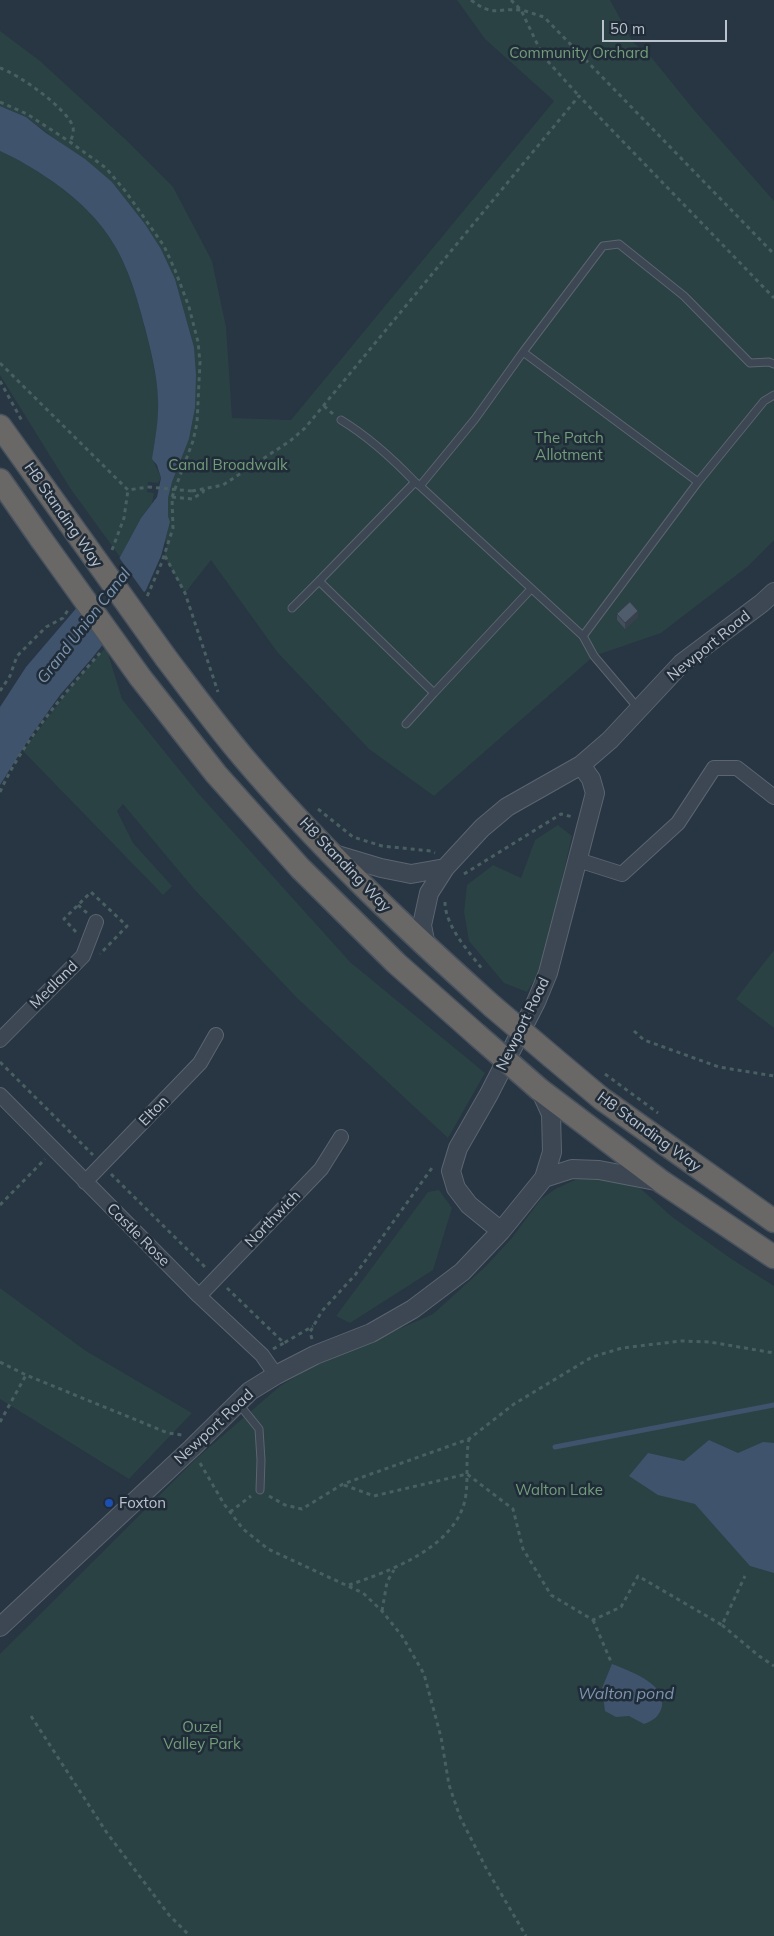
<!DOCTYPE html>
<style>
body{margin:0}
#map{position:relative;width:774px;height:1936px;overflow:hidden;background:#283543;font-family:Mulish,sans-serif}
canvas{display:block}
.scale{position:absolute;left:602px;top:20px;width:125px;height:22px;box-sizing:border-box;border:2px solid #bac2cd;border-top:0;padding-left:6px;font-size:15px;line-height:18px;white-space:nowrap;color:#bac2cd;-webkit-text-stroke:4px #212c39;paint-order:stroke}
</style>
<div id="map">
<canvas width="774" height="1936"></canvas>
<div class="scale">50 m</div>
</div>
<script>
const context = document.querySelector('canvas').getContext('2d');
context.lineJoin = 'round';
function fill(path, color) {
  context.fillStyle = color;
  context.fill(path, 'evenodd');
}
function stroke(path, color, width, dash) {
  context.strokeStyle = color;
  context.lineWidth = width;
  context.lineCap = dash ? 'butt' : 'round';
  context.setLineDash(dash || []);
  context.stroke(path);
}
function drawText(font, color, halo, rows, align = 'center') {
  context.font = font + ' Mulish,sans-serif';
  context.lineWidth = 5;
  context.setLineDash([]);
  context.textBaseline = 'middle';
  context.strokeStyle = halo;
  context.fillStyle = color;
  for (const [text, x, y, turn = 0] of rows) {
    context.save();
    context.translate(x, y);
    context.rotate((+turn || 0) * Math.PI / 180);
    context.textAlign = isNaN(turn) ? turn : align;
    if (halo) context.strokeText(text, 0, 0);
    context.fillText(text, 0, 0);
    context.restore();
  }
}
fill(new Path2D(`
 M457 0H610L633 42 652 58 694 110 774 201V540L747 567 661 633 594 656 434 796 369 749 278 653 211 560 185 593 164 556 167 544 165 541 170 523 168 516V498L172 482 189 439 195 408 194 347 175 279 161 249 145 224 112 182 26 117 0 106V31L40 61 125 139 173 187 212 261 226 327 232 418 291 420 554 101 485 39Z
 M0 151C19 159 36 170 53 182 111 223 128 260 145 329 151 351 156 373 158 396 159 406 158 417 157 427 156 437 153 447 153 457 153 462 159 472 161 478L158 483 148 482 147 492 154 493 152 503 141 518 120 557 70 488 0 375Z
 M106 647 122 699 198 793 350 962 485 1073 448 1138 297 998 194 889 123 804 117 811 133 843 172 886 163 895 23 751 74 683Z
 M558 825 572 836 542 967 527 992 504 983 469 941 464 912 467 885 493 865 521 878 535 840Z
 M774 950V1028L736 999Z
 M589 1177 619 1181 640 1188 671 1216 730 1258 774 1286V1936H0V1654L198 1457 280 1386 310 1368 433 1314 486 1266 511 1239 541 1199 557 1188 575 1180Z
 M439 1190 452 1208 433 1270 350 1323 336 1316 428 1192Z
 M0 1288 86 1351 192 1413 129 1479 0 1399Z`), '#2a4244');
fill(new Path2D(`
 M0 106 26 117 46 133 85 159 112 182 145 224 161 249 175 279 194 347 196 375 195 408 189 439 172 482 168 498V516L170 522 161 556 146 590 93 657 60 695 32 734 0 785V707L26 667 120 557 141 518 157 497 161 478 157 465 152 459C155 439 159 419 158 399 157 375 151 351 145 328 128 260 111 223 52 181 36 170 18 159 0 151Z
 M709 1440 738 1453 763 1442 774 1443V1573L750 1566 695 1504 658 1495 629 1476 648 1453 684 1461Z
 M612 1664C629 1671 666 1683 662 1706 660 1716 653 1721 644 1724L629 1716 616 1717 605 1711 602 1688Z`), '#3f536c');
fill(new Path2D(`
 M118 556 146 595 105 647 77 605Z`), '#283543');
stroke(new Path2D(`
 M555 1447 774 1405`), '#3f536c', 5);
const service = new Path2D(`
 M523 352 603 246 619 244 684 296 750 363 769 362 774 364
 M341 420C369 437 392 458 415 482
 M698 482 764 401 774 395
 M420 486 415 482 319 581 434 693 531 589
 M292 608 319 581
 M583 636 698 482 523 352 475 419 420 486 583 636 594 656 638 708
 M406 724 434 693
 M238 1403 259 1429 261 1460 260 1490`);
const minor = new Path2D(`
 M578 860 622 874 678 823 714 768H737L774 797
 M0 1040 83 956 96 922
 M0 1095 199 1296 262 1355 276 1375
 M85 1182 200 1063 216 1035
 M199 1296 321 1169 341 1137`);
const tertiary = new Path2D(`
 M331 853 381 868 411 874 445 868
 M426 946 422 925 429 893 445 868 482 828 507 807 581 765 610 740 682 663 762 603 774 592
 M541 1092 551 1114 552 1152 544 1178
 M501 1231 469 1205 456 1188 451 1171 458 1148 489 1094 536 1002 548 973 595 793 591 779 581 765
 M0 1627 192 1448 250 1391 276 1375 315 1355 371 1333 413 1309 462 1272 501 1231 544 1178 572 1169 599 1170 661 1182`);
const trunk = new Path2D(`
 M0 426 68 521
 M0 480 41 539
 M166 658C191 691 216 725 243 757 319 847 405 928 492 1006
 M140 677 216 774 300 868 396 963 476 1034
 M552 1057 602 1099 774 1221
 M539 1089 662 1182 774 1257`);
stroke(service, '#5b6570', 9);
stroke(minor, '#5b6570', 16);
stroke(tertiary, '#5b6570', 20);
stroke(trunk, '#47525e', 25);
stroke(new Path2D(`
 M471 0C493 17 497 8 520 10 528 11 536 15 544 17L774 254
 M511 0 521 10 543 56 579 96
 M0 68C18 74 67 108 73 127 74 132 72 138 70 142
 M0 102 27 114 70 142 106 168 126 192 164 246 175 270 189 307 198 342 200 362 197 423 193 441 172 497 173 528 162 562 146 599
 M0 363 128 490 148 487
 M0 381 22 421
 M324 406 333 414
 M192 491 223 485 290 441 305 428 579 96 774 298
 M172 497 192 499 203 492 204 489
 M112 550 124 518 128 490
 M165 556 185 593 218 692
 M0 691 10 676 17 656 46 627 63 618 68 610
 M0 792C23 741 63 695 100 653
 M318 809 353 837 382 846 431 851 435 853
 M464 874 561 814 573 817
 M445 902C445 926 469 952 483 970
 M78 905 87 913
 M76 932 64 919 91 892 127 926 100 954
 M634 1031 644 1040 719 1067 774 1076
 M0 1062 93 1155
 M605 1074 658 1113
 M111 1174 206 1268
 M0 1205 45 1159
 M227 1288 284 1343 313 1326
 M312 1339 310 1332 322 1311 355 1275 434 1165
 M273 1349 284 1343
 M0 1362 26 1375 168 1433 182 1435
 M0 1422 26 1375
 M200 1463 224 1504 243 1529 268 1549 363 1593 382 1611 402 1636 424 1674 441 1737 449 1785 460 1817 486 1868 526 1936
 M344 1485 374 1496 467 1474 513 1509 523 1549 551 1595 593 1620 621 1607 638 1576 722 1625 745 1576
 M269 1496 285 1505 302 1509 343 1484 469 1439 514 1404 592 1357 622 1348 681 1341 710 1342 774 1353
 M230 1512 251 1496
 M349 1585C390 1571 454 1548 465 1500 469 1480 465 1459 469 1439
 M382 1611 387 1582 394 1570
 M593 1620 612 1664
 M722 1625 759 1656 774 1666
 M31 1716 107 1833 169 1915 190 1936`), '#495f61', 3, [4, 4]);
stroke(service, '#3d4753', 7);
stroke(minor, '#3d4753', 14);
stroke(tertiary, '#3d4753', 18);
stroke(trunk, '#6a6866', 22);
const trunkBridge = new Path2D(`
 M68 521 166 658
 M41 539 140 677
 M492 1006 552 1057
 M476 1034 539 1089`);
stroke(trunkBridge, '#47525e', 25, []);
stroke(new Path2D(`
 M148 487 192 491`), '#495f61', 3, [4, 4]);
stroke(trunkBridge, '#6a6866', 22);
fill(new Path2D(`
 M617 614 638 617 625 629 617 620Z`), '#444f5d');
fill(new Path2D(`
 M638 611V617L625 629V623Z`), '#37404c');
const building = new Path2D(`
 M630 602 638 611 625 623 617 614Z`);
fill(building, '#4f5c6c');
stroke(building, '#37404c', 1);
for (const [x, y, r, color] of [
 [109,1503,5,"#1a4fb4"]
]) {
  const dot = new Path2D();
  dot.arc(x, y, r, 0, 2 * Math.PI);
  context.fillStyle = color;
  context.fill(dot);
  stroke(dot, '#212c39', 2);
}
drawText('15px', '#729d7a', '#212c39', [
 ["Community Orchard",579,53],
 ["The Patch",569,438],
 ["Allotment",569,455],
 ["Canal Broadwalk",228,465],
 ["Walton Lake",559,1490],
 ["Ouzel",202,1727],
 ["Valley Park",202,1744]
]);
drawText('15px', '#bac2cd', '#212c39', [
 ["H8 Standing Way",63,515,55],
 ["Newport Road",709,646,-39],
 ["H8 Standing Way",345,865,46],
 ["Medland",54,985,-45],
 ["Newport Road",523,1024,-64],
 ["Elton",154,1111,-46],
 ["H8 Standing Way",649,1132,36],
 ["Northwich",273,1219,-46],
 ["Castle Rose",138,1235,45],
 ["Newport Road",214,1427,-43]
]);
drawText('15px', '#bac2cd', '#212c39', [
 ["Foxton",119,1503]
], 'left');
drawText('italic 16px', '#7c94ae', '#212c39', [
 ["Grand Union Canal",84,626,-52],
 ["Walton pond",626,1694]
]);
</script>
